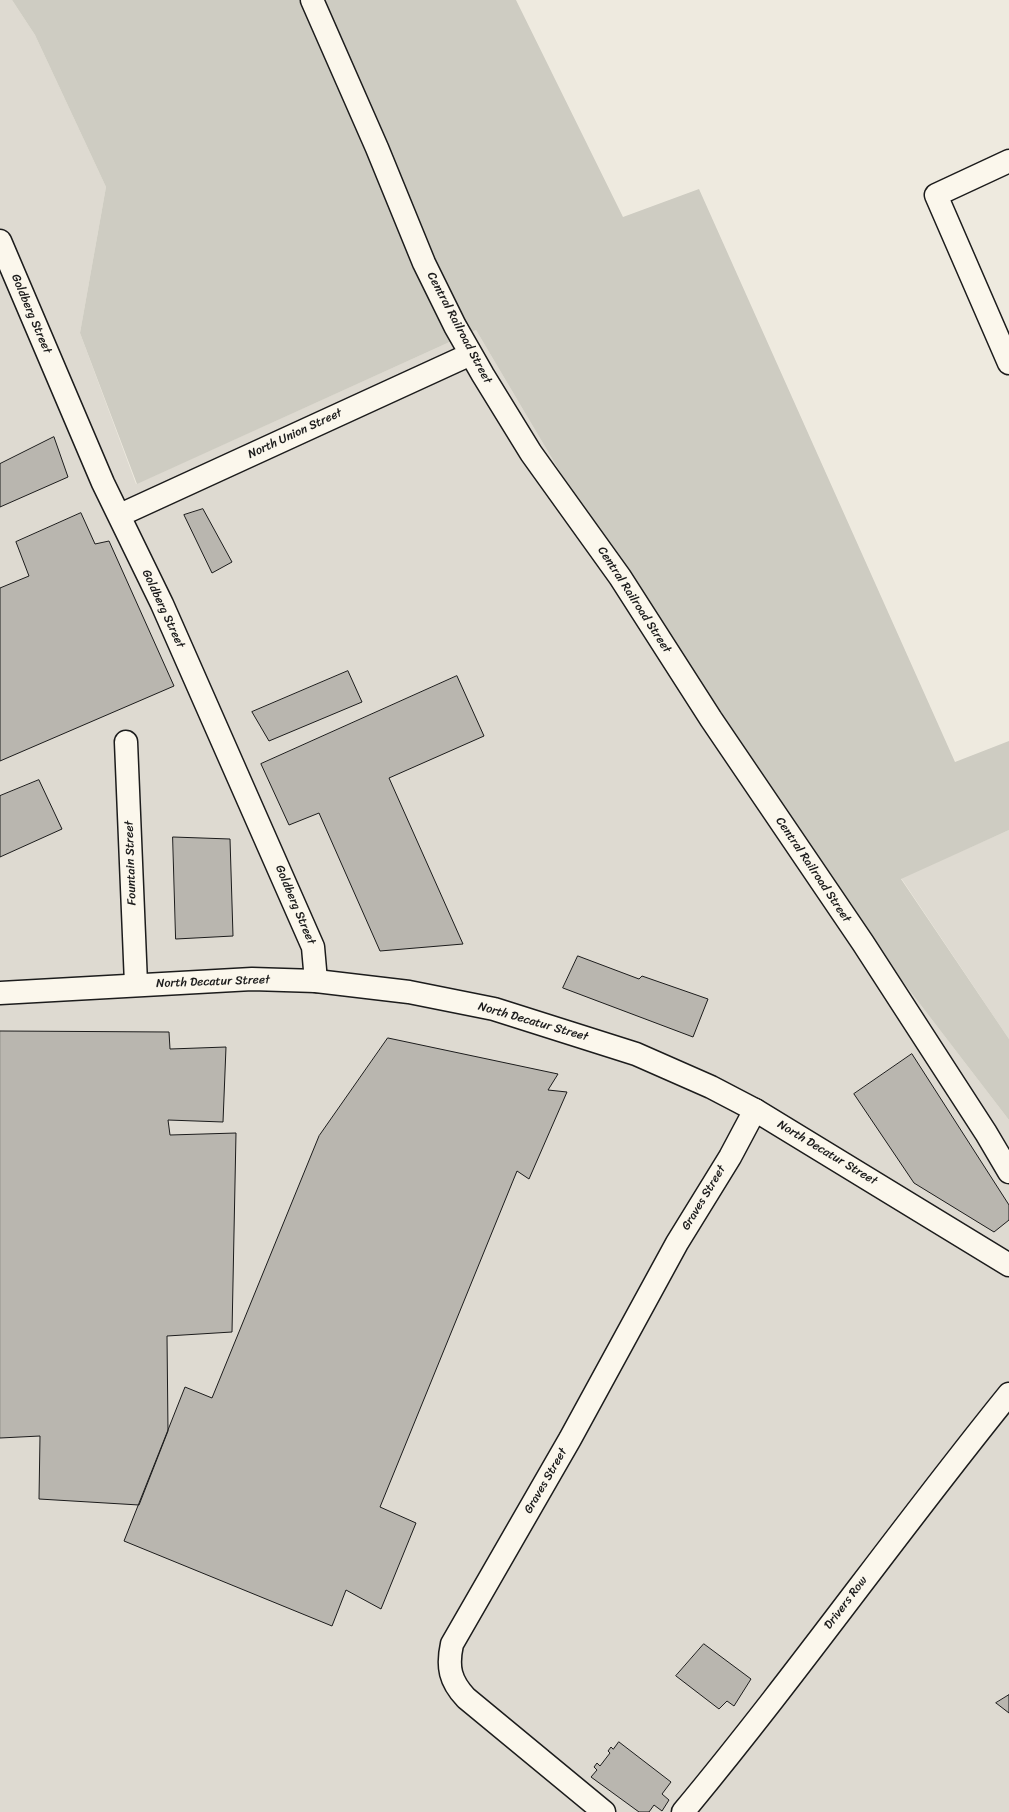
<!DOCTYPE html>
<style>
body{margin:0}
canvas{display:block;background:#eeeadf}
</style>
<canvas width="1009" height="1812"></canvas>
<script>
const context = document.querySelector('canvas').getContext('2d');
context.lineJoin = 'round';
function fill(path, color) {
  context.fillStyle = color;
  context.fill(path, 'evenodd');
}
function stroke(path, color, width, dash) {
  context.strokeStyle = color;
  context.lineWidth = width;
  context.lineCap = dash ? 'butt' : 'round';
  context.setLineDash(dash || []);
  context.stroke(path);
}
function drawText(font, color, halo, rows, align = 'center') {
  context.font = font + ' Sriracha,sans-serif';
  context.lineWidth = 4;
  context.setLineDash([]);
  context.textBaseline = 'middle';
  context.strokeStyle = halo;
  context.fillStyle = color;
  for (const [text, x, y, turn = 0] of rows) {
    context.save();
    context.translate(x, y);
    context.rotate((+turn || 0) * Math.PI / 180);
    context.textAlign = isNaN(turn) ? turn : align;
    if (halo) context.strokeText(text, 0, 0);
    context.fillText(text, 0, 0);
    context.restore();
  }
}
fill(new Path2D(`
 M0 0H12L35 35 106 187 80 333 136 484 476 330 576 499 900 978 1009 1120V1812H0Z
 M1009 830V1039L901 878Z`), '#dedad1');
fill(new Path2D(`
 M12 0H516L623 217 699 189 955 762 1009 741V830L901 879 1009 1039V1120L900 978 576 499 476 330 137 484 80 333 106 187 35 35Z`), '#ceccc2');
const building = new Path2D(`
 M54 437 68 477 0 507V464Z
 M203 509 232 562 212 573 184 515Z
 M81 513 95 544 109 541 174 686 0 761V588L29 576 16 542Z
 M348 671 362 702 269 741 252 712Z
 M457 676 484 736 389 778 463 944 380 951 319 813 289 825 261 764Z
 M39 780 62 829 0 857V796Z
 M173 837 230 839 233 936 176 939Z
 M578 956 639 979 642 976 708 999 693 1037 563 988Z
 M0 1031 169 1032 170 1049 226 1047 223 1122 168 1120 170 1135 236 1133 232 1332 167 1336 168 1431 139 1505 39 1499 40 1436 0 1438Z
 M388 1038 558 1074 548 1090 567 1092 529 1179 517 1171 380 1507 416 1523 381 1609 346 1590 332 1626 124 1541 185 1387 212 1398 319 1136Z
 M912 1054 1009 1205V1220L994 1232 914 1183 854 1094Z
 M704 1644 751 1679 734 1706 727 1701 719 1709 676 1676Z
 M1009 1695V1713L996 1703Z
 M619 1742 671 1782 662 1794 669 1800 662 1811 654 1805 649 1812H639L591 1777 597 1770 594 1767 597 1763 600 1766 610 1753 608 1751 611 1747 613 1749Z`);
fill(building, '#b9b6af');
stroke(building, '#1c1c1c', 1);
const minor = new Path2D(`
 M312 0 377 148 424 263 455 326 483 375 531 453 620 577 711 719 863 943 986 1133 1009 1172
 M1009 161 936 195 1009 363
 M0 241 103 483 162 604 313 947 316 981
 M120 515 471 354
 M126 742 136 984
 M604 1812 466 1698C450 1681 447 1667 452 1644L570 1439 677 1243 730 1157 755 1110
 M683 1812C796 1676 898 1531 1009 1394`);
const tertiary = new Path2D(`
 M0 993 252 979 316 981 409 992 494 1009 636 1054 711 1087 755 1110 1009 1265`);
stroke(minor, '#1c1c1c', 25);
stroke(tertiary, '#1c1c1c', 25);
stroke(minor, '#fbf7ec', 22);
stroke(tertiary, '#fbf7ec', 22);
drawText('12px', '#1c1c1c', '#fbf7ec', [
 ["Goldberg Street",31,314,67],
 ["Central Railroad Street",459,328,62],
 ["North Union Street",295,434,-25],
 ["Central Railroad Street",634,600,57],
 ["Goldberg Street",163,609,65],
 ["Fountain Street",131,863,-92],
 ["Central Railroad Street",813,870,56],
 ["Goldberg Street",295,905,67],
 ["North Decatur Street",213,982,-2],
 ["North Decatur Street",533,1022,16],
 ["North Decatur Street",827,1153,31],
 ["Graves Street",704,1198,-59],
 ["Graves Street",546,1481,-60],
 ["Drivers Row",846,1603,-53]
]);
</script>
